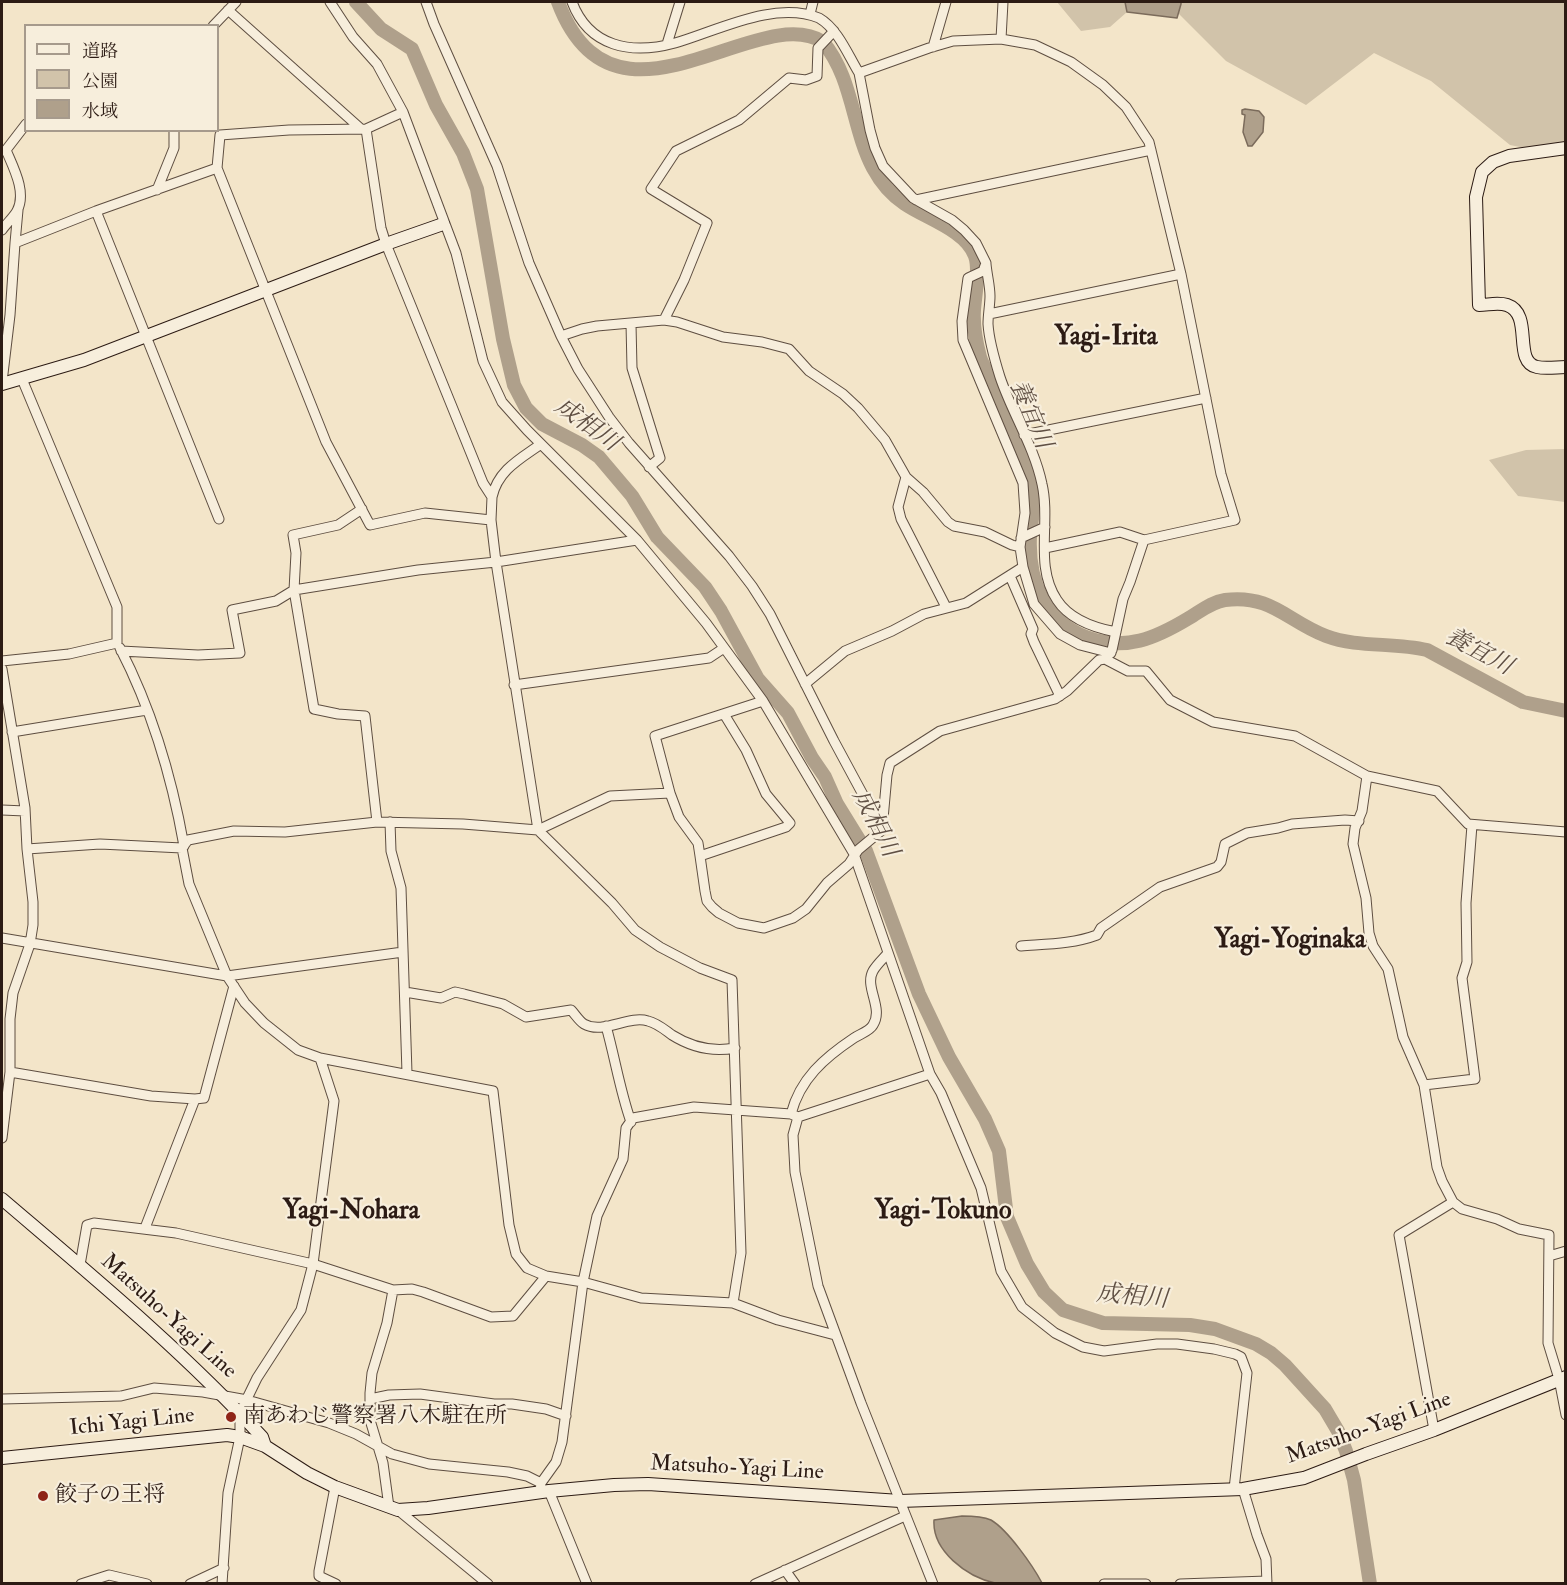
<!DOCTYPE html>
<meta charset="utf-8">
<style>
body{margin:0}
#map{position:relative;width:1567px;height:1585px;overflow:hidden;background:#f3e5c9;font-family:"IM FELL Double Pica","Noto Serif JP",serif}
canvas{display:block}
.frame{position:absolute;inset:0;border:3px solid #2c1b14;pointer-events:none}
.legend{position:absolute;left:24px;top:24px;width:195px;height:108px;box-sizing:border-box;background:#f7eedc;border:2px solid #a69a8c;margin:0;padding:8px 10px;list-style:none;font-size:18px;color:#2c1b14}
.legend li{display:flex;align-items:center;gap:12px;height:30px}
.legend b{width:30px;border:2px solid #a69a8c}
</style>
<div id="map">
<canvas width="1567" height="1585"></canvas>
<div class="frame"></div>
<ul class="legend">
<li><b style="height:8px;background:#f7eedc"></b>道路</li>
<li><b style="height:16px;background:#d1c3aa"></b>公園</li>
<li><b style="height:16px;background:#afa08b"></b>水域</li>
</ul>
</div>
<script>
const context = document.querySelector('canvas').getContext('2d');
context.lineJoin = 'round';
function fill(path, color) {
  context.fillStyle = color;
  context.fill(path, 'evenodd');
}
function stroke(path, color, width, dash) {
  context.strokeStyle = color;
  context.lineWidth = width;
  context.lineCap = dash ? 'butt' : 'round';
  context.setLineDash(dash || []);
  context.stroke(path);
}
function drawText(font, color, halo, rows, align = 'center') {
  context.font = font + ' "IM FELL Double Pica","Noto Serif JP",serif';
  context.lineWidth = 4.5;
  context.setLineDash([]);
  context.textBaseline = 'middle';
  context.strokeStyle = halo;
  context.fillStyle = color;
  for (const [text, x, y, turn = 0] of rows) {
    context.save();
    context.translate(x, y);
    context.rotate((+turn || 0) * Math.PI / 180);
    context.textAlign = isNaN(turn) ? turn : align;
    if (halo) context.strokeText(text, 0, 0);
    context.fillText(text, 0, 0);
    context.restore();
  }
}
fill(new Path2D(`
 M1057 2H1125L1127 12 1110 27 1081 31Z
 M1167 2H1565V156L1510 145 1431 81 1374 53 1306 105 1226 61Z
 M1565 449V502L1518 496 1489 460 1526 450Z`), '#d1c3aa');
const water = new Path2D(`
 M1125 2H1181V4L1177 18 1127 12Z
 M1245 109 1259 111 1264 117 1263 132 1252 146H1248L1243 132 1245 115 1242 114V110Z
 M962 1516C972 1516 982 1516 991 1520 1008 1530 1033 1566 1042 1583 1027 1584 1009 1585 995 1583 967 1577 932 1551 934 1520Z`);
fill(water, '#afa08b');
stroke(water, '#7b6b5b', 1.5);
stroke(new Path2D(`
 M356 2 381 29 412 49 436 105 463 153 477 189 503 339 514 385 526 408 542 424 582 445 599 457 632 496 657 537 705 587 721 611 758 679 788 713 812 758 825 777 837 804 866 851 919 994 949 1057 985 1119 999 1151 1007 1217 1027 1264 1044 1292 1063 1310 1103 1323 1190 1325 1215 1329 1256 1344 1271 1353 1285 1365 1325 1409 1338 1431 1346 1451 1354 1480 1370 1584
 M558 2C614 151 757 0 823 42 853 78 852 128 873 168 881 183 891 195 905 204 925 218 966 230 975 256 980 269 975 296 974 310 973 325 976 342 980 357 982 364 986 369 989 376 998 397 1004 419 1014 439 1019 452 1027 464 1030 477 1036 498 1032 516 1030 537 1028 580 1044 621 1086 637 1125 652 1156 638 1189 618 1201 611 1211 602 1225 600 1272 594 1288 622 1326 636 1358 648 1393 642 1427 650L1523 702 1566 711`), '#afa08b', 14);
const street = new Path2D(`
 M330 2 353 37 377 64 403 112 456 253 483 361 502 402 527 430 637 540 706 623 763 701 854 854 930 1074 798 1117 791 1114 694 1107 633 1118 626 1128 623 1159 597 1216 583 1282 562 1442 556 1462 541 1483 540 1492
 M426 2 434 24 497 166 529 263 561 336 578 369 609 417 629 443 729 556 752 586 770 614 834 741 882 830
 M572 2C589 47 631 55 675 43 717 31 774 0 819 18 838 29 848 55 859 73
 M1003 2 1001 39 953 41 929 48 859 73 870 130 875 148 883 166 913 198 952 220 964 230 976 243 986 263 983 271 968 278 962 321 963 340 1023 483 1025 513 1020 547 1023 567 1034 604 1060 634 1080 645 1111 653
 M228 10 360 128
 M810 14 813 2
 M213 26 236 2
 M1001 39 1035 45 1071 62 1103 85 1126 107 1149 142 1181 274 1221 474 1235 520 1144 540
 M667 44 680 2
 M933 47 946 2
 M366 129 381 228 386 244 483 483 492 497 491 520 496 562 637 540
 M2 151 6 150 26 124
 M217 168 220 135 289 130 366 129 403 112
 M157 190 174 148V130
 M916 200 1151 150
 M96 211 219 519
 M2 230C6 224 13 218 17 211 27 192 13 167 6 150
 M15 243 18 210
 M986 264C987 275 990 286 990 296 990 305 988 314 988 324 989 341 995 361 1000 377 1012 413 1034 446 1042 484 1051 522 1034 566 1057 600 1070 620 1095 628 1116 632
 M989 314 1181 274
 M664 320 684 280 707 223 651 189 676 151 739 120 789 78 806 80 817 76 818 48 834 31
 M631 324 632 368 660 458 649 467
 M561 336 582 329 597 326 664 320 677 322 723 337 762 342 789 349 809 371 843 394 858 408 885 440 906 477 923 492 948 522 954 526 985 532 1012 545 1020 547
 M2 382 10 315 15 243 96 211 217 168 326 442 370 525 425 513 491 520
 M1024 435 1206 398
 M906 477 898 507 901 519 946 607
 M492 497C498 470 520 459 541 444
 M1021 538 1045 527
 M1010 576 1033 629 1031 634 1034 642 1060 696
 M120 648C152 710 172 778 184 846
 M121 651 198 655 240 653 232 610 276 601 294 590 296 553 293 535 338 525 362 509
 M1105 659 1128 671H1146L1170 700 1213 722 1295 736 1367 776 1437 791 1468 824 1566 832
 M2 661 69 654 117 643V607L22 379
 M2 669 25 808 27 849 33 902V925L30 944 13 993 10 1019V1072L2 1138
 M805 684 845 651 892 631 924 614 966 603 1023 567
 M514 685 709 658 724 648
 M12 732 147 710
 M1367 776 1362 811 1355 828 1353 844 1366 898 1369 933 1373 946 1388 969 1403 1037 1424 1085 1437 1167 1442 1181 1453 1202 1462 1209 1497 1219 1519 1229 1549 1235 1548 1343 1559 1379 1566 1415
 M670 793 679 817 698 843 700 856 786 827 790 823 766 794 746 750 724 714
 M2 810 25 811
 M377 822 365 716 338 714 314 709 294 590 418 570 496 562 538 830 612 903 635 930 660 947 700 968 732 980 741 1253 733 1303
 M390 822 391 851 401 888 407 1073
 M27 849 100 844 182 848
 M700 856 705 891 707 901 712 907 719 913 738 923 764 928 793 918 806 909 827 883 849 864 858 850 882 830 887 775 890 763 940 731 1055 699 1067 691 1099 660 1105 659 1112 650 1123 599 1130 582 1144 540 1120 532 1045 548
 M2 938 227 976 403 952
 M1021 946C1047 944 1073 944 1097 935L1101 928 1160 887 1217 867 1221 862 1225 844 1247 833 1278 828 1292 824 1345 820 1359 821
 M405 992 441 998 455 992 464 994 503 1004 526 1017 571 1010C575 1014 579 1021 584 1024 603 1035 628 1015 648 1021 657 1023 665 1030 672 1035 691 1047 713 1052 735 1048
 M606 1026C615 1058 620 1091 631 1122
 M320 1058 493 1091 509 1225 516 1254 527 1268 546 1276 583 1282 641 1298 733 1303 778 1320 835 1335
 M10 1072 151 1096 195 1099
 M930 1074 941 1093 981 1188 1001 1271 1022 1307 1055 1333 1083 1347 1104 1351 1157 1344H1177L1214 1349 1235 1354 1241 1357 1247 1373 1234 1489
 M1424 1085 1475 1079 1462 978 1467 962 1466 903 1472 825
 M791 1114C800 1079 824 1058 854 1038 860 1034 870 1031 873 1025 884 1008 864 987 873 971 877 964 884 958 888 953
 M798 1117 793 1135 795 1172 818 1286 861 1403 933 1584
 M145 1228 195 1099 204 1098 234 986
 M1549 1256 1566 1251
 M80 1265 87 1225 94 1223 176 1233 313 1264 393 1290 412 1289 423 1292 491 1317 513 1316 546 1276
 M2 1399 121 1396 154 1388 203 1392 247 1400 329 1423 356 1434 392 1454 429 1464 508 1472 527 1476 541 1483
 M370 1399 389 1395 420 1394 494 1404H512L546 1409 566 1416
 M1434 1430 1399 1235 1453 1202
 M335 1487 319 1571V1576L336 1584
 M1243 1489 1257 1535 1266 1559 1267 1584
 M549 1491 587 1584
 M389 1507 383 1463 370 1420V1393L372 1373 387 1323 393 1290
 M398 1510 488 1584
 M785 1570 795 1584
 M81 1584 109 1575 147 1584
 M190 1584 224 1568
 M222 1584 228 1493 240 1437V1413L257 1378 301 1310 313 1264 334 1101 320 1058 298 1050 264 1023 245 1003 227 976 189 884 182 848 188 840 234 831 285 832 377 822 463 824 538 830 610 796 670 793 655 736 763 701
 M755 1584 905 1516
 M1104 1584H1146
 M1180 1584 1267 1581`);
const secondary = new Path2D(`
 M1566 148 1509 156 1493 162 1482 172 1476 197 1479 305C1488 305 1498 302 1507 305 1534 314 1512 362 1537 367 1546 369 1557 367 1566 367
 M2 384 84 360 386 244 443 224
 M2 1199C91 1275 182 1350 262 1437L265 1446
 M2 1458 227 1435 240 1437 265 1446 307 1473 335 1487 398 1510 428 1508 549 1491 614 1485 648 1484 900 1501 1243 1489 1304 1478 1366 1454 1434 1430 1566 1377`);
stroke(street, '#5e4e41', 11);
stroke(secondary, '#2c1b14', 14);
stroke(street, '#f7eedc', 9);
stroke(secondary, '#f7eedc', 12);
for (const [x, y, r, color] of [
 [231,1417,6,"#8f2418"],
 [43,1496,6,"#8f2418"]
]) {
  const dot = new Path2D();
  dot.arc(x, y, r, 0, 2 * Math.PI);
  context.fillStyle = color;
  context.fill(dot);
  stroke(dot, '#f7eedc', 2);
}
drawText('22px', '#2c1b14', '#f7eedc', [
 ["Matsuho-Yagi Line",168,1317,42],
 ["Ichi Yagi Line",132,1423,-6],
 ["Matsuho-Yagi Line",1369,1429,-20],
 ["Matsuho-Yagi Line",737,1469,3]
]);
drawText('22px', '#2c1b14', '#f7eedc', [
 ["南あわじ警察署八木駐在所",243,1417],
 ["餃子の王将",55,1496]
], 'left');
drawText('italic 24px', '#605044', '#f7eedc', [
 ["養宜川",1029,415,67],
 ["成相川",586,426,36],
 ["養宜川",1478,653,28],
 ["成相川",874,824,63],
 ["成相川",1132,1298,5]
]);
drawText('bold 26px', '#2c1b14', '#f7eedc', [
 ["Yagi-Irita",1106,338],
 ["Yagi-Yoginaka",1290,941],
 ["Yagi-Nohara",351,1212],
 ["Yagi-Tokuno",943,1212]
]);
</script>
